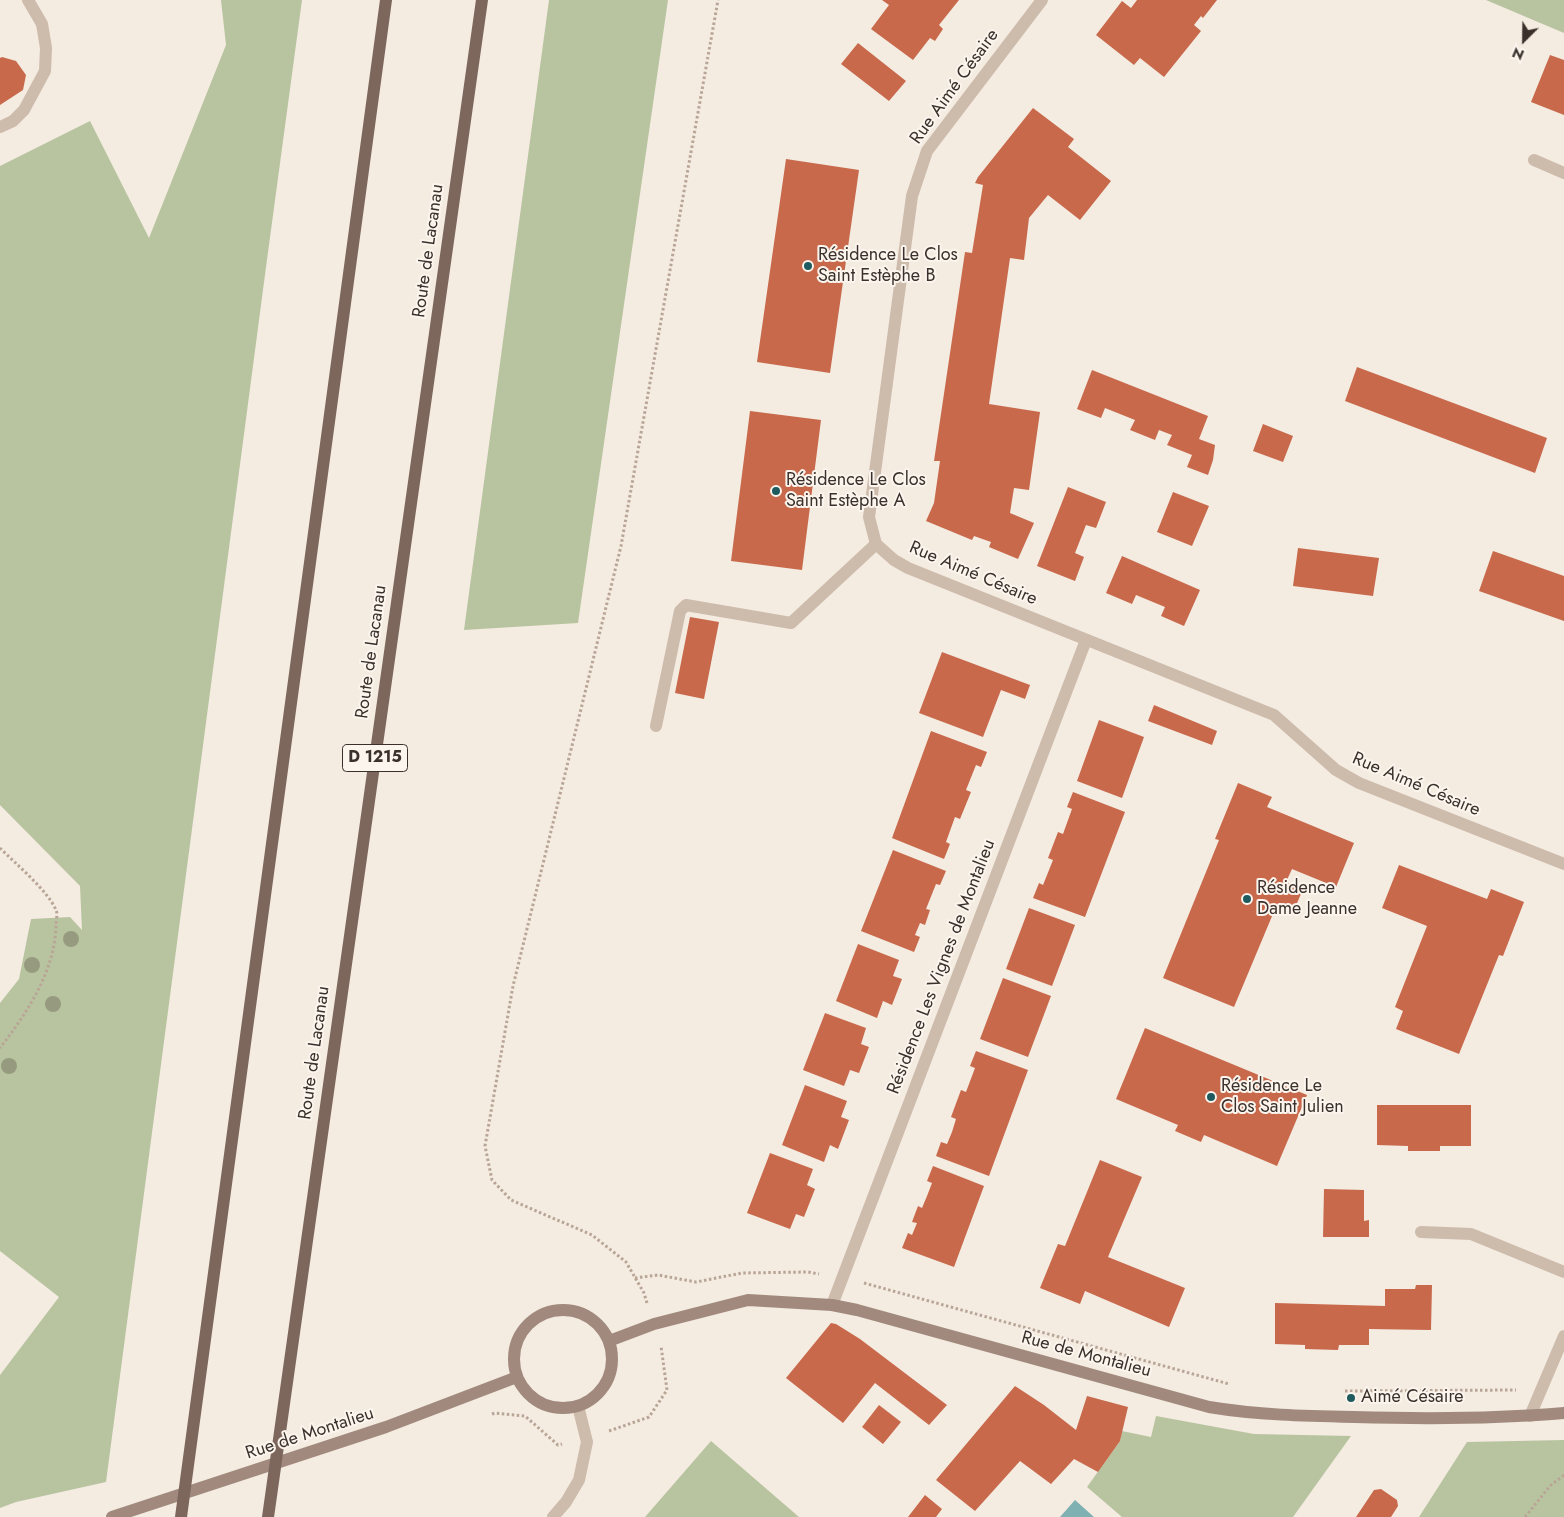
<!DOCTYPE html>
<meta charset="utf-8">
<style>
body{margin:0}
#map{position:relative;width:1564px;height:1517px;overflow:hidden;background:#f4ebe1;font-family:Jost,sans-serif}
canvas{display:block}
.north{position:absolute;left:1499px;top:15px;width:50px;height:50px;-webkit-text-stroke:4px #fbf5ee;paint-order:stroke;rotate:203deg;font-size:14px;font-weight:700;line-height:20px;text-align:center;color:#3b302b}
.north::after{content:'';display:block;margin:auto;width:18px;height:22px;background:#3b302b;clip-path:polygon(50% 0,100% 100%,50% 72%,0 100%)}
</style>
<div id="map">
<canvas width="1564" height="1517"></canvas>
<div class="north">N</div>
</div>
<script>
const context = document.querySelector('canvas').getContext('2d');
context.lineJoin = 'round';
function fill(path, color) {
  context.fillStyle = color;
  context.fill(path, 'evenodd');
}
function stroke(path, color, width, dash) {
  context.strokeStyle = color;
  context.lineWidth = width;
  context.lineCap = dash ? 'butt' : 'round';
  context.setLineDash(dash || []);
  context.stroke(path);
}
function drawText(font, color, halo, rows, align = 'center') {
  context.font = font + ' Jost,sans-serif';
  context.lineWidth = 4;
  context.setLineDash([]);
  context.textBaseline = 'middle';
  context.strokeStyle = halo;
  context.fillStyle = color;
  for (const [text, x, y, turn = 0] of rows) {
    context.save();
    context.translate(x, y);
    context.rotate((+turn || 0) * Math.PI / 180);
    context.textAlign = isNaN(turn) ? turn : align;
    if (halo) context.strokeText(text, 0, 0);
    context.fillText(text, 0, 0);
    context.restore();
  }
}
fill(new Path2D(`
 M221 0H302L266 267 106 1482 16 1502 0 1508V1375L59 1297 0 1251V1003L19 979 31 919 70 917 82 930 80 886 0 805V166L90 121 149 238 226 45Z
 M549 0H668L578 623 464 630Z
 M1486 0H1564V33Z
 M1156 1416 1254 1434 1351 1436 1293 1517H1122L1087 1487 1120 1441 1122 1431 1151 1437Z
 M1564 1440V1517H1419L1467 1442Z
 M711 1441 799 1517H645Z`), '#b8c4a0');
fill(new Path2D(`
 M1075 1500 1094 1517H1060Z`), '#7fb0b2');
fill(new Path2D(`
 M882 0H959L939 25 943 29 935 41 930 38 913 60 871 29 889 5Z
 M1137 0H1217L1203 18 1201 16 1194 25 1201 31 1164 77 1140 58 1134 65 1096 35 1122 1 1131 8Z
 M858 43 906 81 889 101 841 64Z
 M1550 55 1564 60V115L1531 102Z
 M2 57 16 61 26 75 23 90 0 105V58Z
 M1033 108 1074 139 1068 147 1111 181 1080 220 1048 195 1029 218 1024 260 1010 258 989 404 1040 412 1029 490 1014 488 1010 513 1034 523 1018 559 989 547 991 542 974 536 972 540 926 521 934 503 940 461H934L965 252 972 253 983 185 975 183 978 177Z
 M786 159 859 170 830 373 757 362Z
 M1357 367 1547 438 1535 473 1345 401Z
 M1092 370 1208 416 1199 439 1215 445 1213 460 1208 475 1187 467 1192 455 1167 445 1172 435 1159 430 1155 440 1130 430 1135 420 1105 408 1101 418 1077 409Z
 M750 411 821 420 802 570 731 561Z
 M1263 424 1293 436 1283 462 1253 451Z
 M1068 487 1106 502 1096 528 1086 525 1075 553 1084 557 1075 581 1037 566Z
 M1173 492 1209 506 1192 546 1157 532Z
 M1298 548 1379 558 1373 596 1293 586Z
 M1493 551 1564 576V621L1479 591Z
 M1122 556 1200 590 1184 626 1161 616 1165 607 1136 595 1132 604 1106 593Z
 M690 617 719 622 704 699 675 693Z
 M942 652 1030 685 1025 699 1001 690 983 737 919 713Z
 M1154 705 1217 731 1212 745 1148 721Z
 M1099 720 1144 737 1122 798 1077 781Z
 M931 731 987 752 981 767 976 765 966 790 971 792 960 819 955 817 946 842 950 844 944 859 892 838Z
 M1238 783 1272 797 1267 807 1354 843 1336 887 1292 869 1286 882 1303 889 1292 915 1275 909 1234 1007 1163 978 1219 840 1215 839Z
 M1073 792 1125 812 1085 917 1033 898 1039 883 1043 885 1053 860 1048 858 1058 832 1063 834 1072 809 1067 807Z
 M893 850 946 871 940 885 936 884 926 909 930 910 925 925 920 923 915 935 920 937 914 952 861 931Z
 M1399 865 1487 899 1491 889 1524 902 1503 956 1499 955 1459 1054 1396 1029 1403 1011 1395 1007 1427 926 1382 908Z
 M1029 908 1075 925 1052 986 1006 969Z
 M858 944 899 960 893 976 902 979 892 1005 883 1001 877 1018 836 1001Z
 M1003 978 1051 996 1028 1057 980 1039Z
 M825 1013 866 1028 861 1044 869 1047 859 1073 850 1070 844 1086 803 1070Z
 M1145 1028 1307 1095 1277 1166 1204 1135 1201 1142 1175 1131 1178 1125 1116 1099Z
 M976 1051 1028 1070 989 1176 936 1156 941 1142 947 1144 952 1132 956 1119 951 1117 961 1090 966 1092 975 1068 970 1066Z
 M805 1085 847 1101 841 1117 849 1120 838 1149 830 1145 824 1162 782 1145Z
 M1377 1105H1471V1146H1440V1151H1408V1146L1377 1145Z
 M770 1153 813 1169 807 1185 815 1189 804 1217 796 1214 790 1229 747 1213Z
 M1100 1160 1142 1177 1108 1257 1185 1288 1169 1327 1085 1291 1080 1304 1040 1288 1058 1244 1065 1246Z
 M933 1166 984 1186 954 1267 902 1248 908 1233 912 1235 917 1223 912 1222 918 1206 922 1208 927 1196 932 1183 927 1181Z
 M1324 1189 1364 1190V1221L1369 1220V1237H1323Z
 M1416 1285H1432L1431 1330 1369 1329V1345H1339L1338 1350 1305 1349V1345L1275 1344V1303L1385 1306V1289H1415Z
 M831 1323 836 1324 860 1339 947 1405 929 1425 875 1383 843 1423 786 1378Z
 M1015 1386 1044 1405 1076 1430 1087 1396 1128 1407 1120 1441 1098 1472 1074 1459 1051 1484 1020 1461 975 1511 936 1480Z
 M879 1405 901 1422 883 1444 862 1427Z
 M1381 1489 1397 1500 1398 1506 1391 1517H1356L1374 1490Z
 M925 1495 942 1509 936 1517H908Z`), '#c8694b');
stroke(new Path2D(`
 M0 848C16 864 48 891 56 910 58 914 56 921 56 925 55 971 27 1013 0 1048
 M635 1278 658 1275 696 1282 742 1273 808 1272 819 1274
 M864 1283 1229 1384
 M647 1303 644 1293 626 1262 592 1235 511 1200 492 1180 485 1146 513 986 621 546 718 0
 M1345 1391 1516 1390
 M492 1414 495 1413 525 1416 558 1445 562 1444
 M609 1431 649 1417 667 1390 661 1346
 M1525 1517 1550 1486 1564 1475`), '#b9a596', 3, [2.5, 2.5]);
stroke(new Path2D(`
 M0 127 13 121 24 110 45 71 46 48 42 24 28 0
 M1534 160 1564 173
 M656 726 680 611 686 605 791 623 876 544
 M1421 1232 1471 1234 1564 1272`), '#cdbbac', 12);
stroke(new Path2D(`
 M1042 0 927 151 912 196 869 517 876 544 894 560 908 568 1274 715 1336 770 1359 783 1564 864
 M832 1305 1086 640
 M1530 1416 1564 1336
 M553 1517 566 1502 579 1480 587 1442 578 1406`), '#cdbbac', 12);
stroke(new Path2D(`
 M514 1359a49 49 0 1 1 98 0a49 49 0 1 1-98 0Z
 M609 1341 654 1324 748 1300 832 1305 857 1310 1209 1407C1257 1415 1305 1416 1354 1417 1423 1419 1495 1419 1564 1413
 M112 1517 386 1427 517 1377`), '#a18a7d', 12);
stroke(new Path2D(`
 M181 1517 386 0
 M268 1517 482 0`), '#7d675c', 12);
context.fillStyle = '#969b7f';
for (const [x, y] of [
 [71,939],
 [32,965],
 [53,1004],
 [9,1066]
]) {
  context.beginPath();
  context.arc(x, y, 8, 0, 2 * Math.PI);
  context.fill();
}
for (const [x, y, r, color] of [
 [808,266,5,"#1f5a5e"],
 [776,491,5,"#1f5a5e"],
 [1247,899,5,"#1f5a5e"],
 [1211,1097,5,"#1f5a5e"],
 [1351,1398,5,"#1f5a5e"]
]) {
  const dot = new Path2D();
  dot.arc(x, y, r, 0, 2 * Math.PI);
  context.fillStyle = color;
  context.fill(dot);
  stroke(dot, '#fbf5ee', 2);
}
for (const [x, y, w] of [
 [375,758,65]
]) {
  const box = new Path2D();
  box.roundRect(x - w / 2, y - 13.5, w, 27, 4);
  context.fillStyle = '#fbf5ee';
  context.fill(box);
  stroke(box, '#3b302b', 1);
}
drawText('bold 16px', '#3b302b', null, [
 ["D 1215",375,758]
]);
drawText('18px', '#3b302b', '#fbf5ee', [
 ["Rue Aimé Césaire",955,87,-54],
 ["Route de Lacanau",429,251,-82],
 ["Rue Aimé Césaire",973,574,23],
 ["Route de Lacanau",372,652,-82],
 ["Rue Aimé Césaire",1416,785,23],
 ["Résidence Les Vignes de Montalieu",942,967,-69],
 ["Route de Lacanau",315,1053,-82],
 ["Rue de Montalieu",1086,1355,15],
 ["Rue de Montalieu",310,1434,-18]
]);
drawText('18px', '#3b302b', '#fbf5ee', [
 ["Résidence Le Clos",818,256],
 ["Saint Estèphe B",818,277],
 ["Résidence Le Clos",786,481],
 ["Saint Estèphe A",786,502],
 ["Résidence",1257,889],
 ["Dame Jeanne",1257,910],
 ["Résidence Le",1221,1087],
 ["Clos Saint Julien",1221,1108],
 ["Aimé Césaire",1361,1398]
], 'left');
</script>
